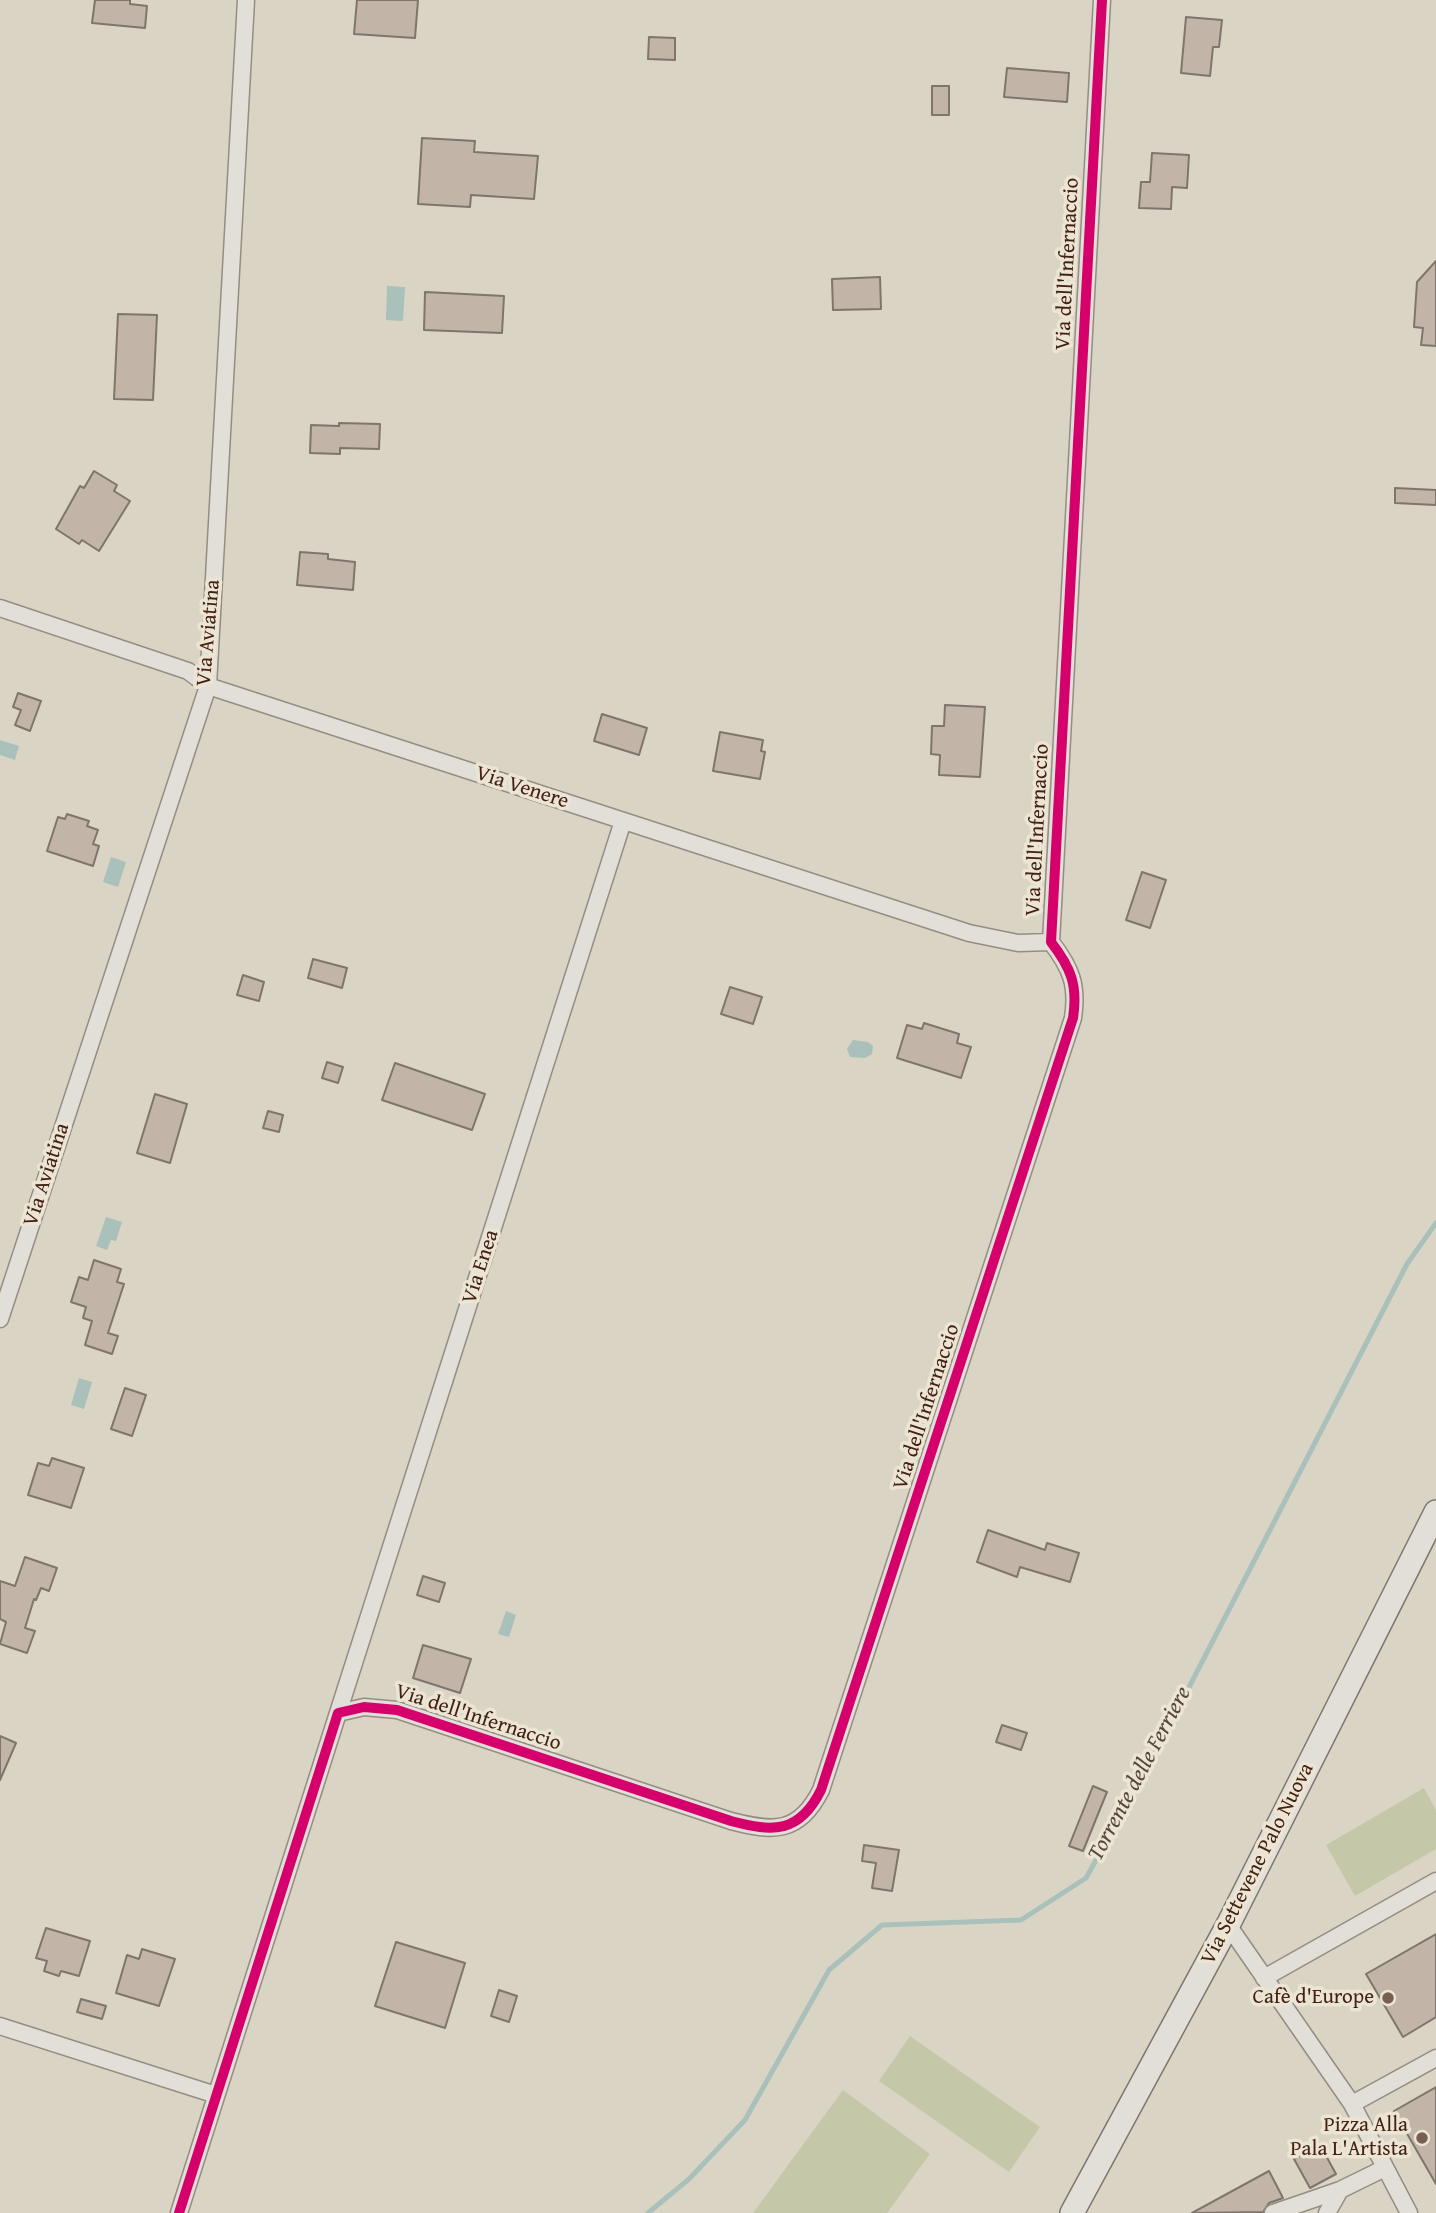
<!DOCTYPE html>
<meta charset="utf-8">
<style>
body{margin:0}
canvas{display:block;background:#dad4c4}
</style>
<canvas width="1436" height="2213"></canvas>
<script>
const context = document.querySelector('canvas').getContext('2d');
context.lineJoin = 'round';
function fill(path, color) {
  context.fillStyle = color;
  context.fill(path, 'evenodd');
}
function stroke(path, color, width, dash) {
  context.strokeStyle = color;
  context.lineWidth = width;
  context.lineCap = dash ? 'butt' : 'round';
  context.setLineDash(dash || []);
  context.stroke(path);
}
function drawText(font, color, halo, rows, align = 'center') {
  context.font = font + ' "Gentium Book Plus",serif';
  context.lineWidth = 7;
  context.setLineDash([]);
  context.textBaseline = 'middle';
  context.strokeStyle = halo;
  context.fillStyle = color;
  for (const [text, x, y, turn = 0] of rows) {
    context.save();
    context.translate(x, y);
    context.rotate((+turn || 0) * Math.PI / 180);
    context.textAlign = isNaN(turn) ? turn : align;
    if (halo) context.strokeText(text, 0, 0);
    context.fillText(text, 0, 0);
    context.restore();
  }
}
fill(new Path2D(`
 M1424 1788 1436 1810V1849L1355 1896 1326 1845Z
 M910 2036 1040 2127 1009 2172 879 2081Z
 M843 2090 930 2154 887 2213H753Z`), '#c5c8a8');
fill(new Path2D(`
 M387 286 405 287 403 321 386 320Z
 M0 740 19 746 15 760 0 755Z
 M111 857 126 862 118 887 103 882Z
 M853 1040 868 1042 873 1046 872 1054 865 1058 850 1057 847 1049Z
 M106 1217 122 1222 116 1241 111 1240 107 1250 96 1246Z
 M79 1378 92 1382 84 1409 71 1405Z
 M506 1611 516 1615 509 1637 498 1634Z`), '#aac0bb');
stroke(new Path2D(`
 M648 2213 689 2179 745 2120 829 1970 882 1925 1021 1920 1086 1878 1151 1761 1407 1264 1436 1223`), '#aac0bb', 5);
const building = new Path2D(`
 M95 0H130V4L147 6 145 28 92 23Z
 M357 0H418L415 38 354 34Z
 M1186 17 1222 20 1219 47H1213L1210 76 1181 73Z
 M649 37 675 38V60L648 59Z
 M1007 68 1069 73 1067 102 1004 97Z
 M932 86H949V115H932Z
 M422 138 475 141 474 152 538 156 534 199 471 195 470 207 418 204Z
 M1152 153 1189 155 1187 188 1172 187 1171 209 1139 208 1141 182H1150Z
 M1436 261V346L1421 345 1423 328 1414 327 1417 282Z
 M880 277 881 309 833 310 832 279Z
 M425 292 504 296 502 333 424 330Z
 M118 314 157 315 153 400 114 399Z
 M339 423 380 424 379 449 340 448V454L310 453 311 425 339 426Z
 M94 471 117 485 114 491 130 501 99 551 82 540 79 544 56 529 80 486 84 488Z
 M1395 488 1436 490V505L1395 503Z
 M300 552 328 554V559L355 562 353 590 297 585Z
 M18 693 41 701 30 731 15 725 21 710 13 707Z
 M945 705 985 707 980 777 939 775 940 755 931 754 932 726H944Z
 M602 714 647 728 639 755 594 741Z
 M720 732 763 740 761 751 765 752 760 779 713 771Z
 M67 814 89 821 87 826 98 830 93 844 99 846 93 866 47 851 58 817 65 819Z
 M1142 872 1166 880 1150 928 1126 920Z
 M313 959 347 968 342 988 308 978Z
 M243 975 264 982 259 1001 237 995Z
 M730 987 762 997 753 1024 721 1014Z
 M924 1023 959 1034 957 1043 971 1047 961 1078 897 1058 907 1025 922 1029Z
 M327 1062 343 1067 338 1083 322 1078Z
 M395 1063 485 1094 472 1130 382 1100Z
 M155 1094 187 1104 170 1163 137 1153Z
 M268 1111 283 1115 279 1132 263 1128Z
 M94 1260 121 1269 117 1282 124 1284 108 1333 118 1336 112 1354 85 1345 92 1321 83 1318 86 1307 71 1302 79 1277 88 1280Z
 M125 1388 146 1395 132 1436 111 1429Z
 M52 1458 84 1468 71 1508 28 1495 38 1463 49 1466Z
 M988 1530 1045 1550 1047 1543 1079 1553 1070 1582 1020 1567 1017 1577 977 1562Z
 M25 1557 57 1568 49 1591 41 1588 36 1600 34 1599 25 1628 35 1631 27 1653 0 1644 6 1622 0 1619V1581L15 1586Z
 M423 1576 445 1583 439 1602 417 1595Z
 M423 1645 471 1659 460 1693 413 1678Z
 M1002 1725 1027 1733 1021 1750 996 1742Z
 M0 1736 16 1743 0 1780Z
 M1093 1786 1107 1792 1083 1851 1069 1846Z
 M864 1845 899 1850 892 1891 872 1888 876 1863 862 1861Z
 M46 1928 90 1941 79 1976 61 1971 59 1976 44 1971 47 1961 36 1958Z
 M1436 1934V2017L1403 2037 1366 1974Z
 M396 1942 465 1963 445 2028 375 2006Z
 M142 1949 175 1959 159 2006 116 1993 127 1955 139 1959Z
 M499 1990 517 1996 509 2022 491 2016Z
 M81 1999 106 2006 102 2019 77 2012Z
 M1436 2087V2184L1394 2111Z
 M1320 2145 1336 2174 1310 2188 1294 2159Z
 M1269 2171 1283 2198 1269 2203 1263 2212 1192 2213Z`);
fill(building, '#c2b5a7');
stroke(building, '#7f756c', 2);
const street = new Path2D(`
 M0 608 188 671 208 686 969 933 1018 943 1051 942
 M0 1319 208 686 246 0
 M338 1713 623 821
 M1228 1925 1352 2104 1409 2213
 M1264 1978 1436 1881
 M0 2026 216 2095
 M1352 2104 1436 2058
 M179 2213 338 1713 364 1707 397 1710 731 1821C773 1832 799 1834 821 1790L1073 1018C1078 985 1071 968 1051 942L1102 0
 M1273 2213 1340 2190 1385 2168
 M1327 2213 1340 2190`);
const secondary = new Path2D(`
 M1072 2213 1228 1925 1436 1512`);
stroke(street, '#958d83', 19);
stroke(secondary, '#7f756c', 26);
stroke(street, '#e2dfd8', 16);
stroke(secondary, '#e2dfd8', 23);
stroke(new Path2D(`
 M179 2213 338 1713 364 1707 397 1710 731 1821C773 1832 799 1834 821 1790L1073 1018C1078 985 1071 968 1051 942L1102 0`), '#d6006c', 10);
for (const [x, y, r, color] of [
 [1388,1998,7,"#776053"],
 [1422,2138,7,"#776053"]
]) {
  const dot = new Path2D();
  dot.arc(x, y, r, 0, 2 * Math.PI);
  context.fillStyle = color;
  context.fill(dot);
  stroke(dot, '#ece5d3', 2.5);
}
drawText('21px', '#422216', '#ece5d3', [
 ["Via dell'Infernaccio",1068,264,-87],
 ["Via Aviatina",209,633,-85],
 ["Via Venere",522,788,18],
 ["Via dell'Infernaccio",1038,830,-87],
 ["Via Aviatina",47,1175,-72],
 ["Via Enea",481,1267,-72],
 ["Via dell'Infernaccio",927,1407,-72],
 ["Via dell'Infernaccio",478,1718,18],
 ["Via Settevene Palo Nuova",1258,1864,-63]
]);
drawText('21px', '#422216', '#ece5d3', [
 ["Cafè d'Europe",1374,1998],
 ["Pizza Alla",1408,2126],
 ["Pala L'Artista",1408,2150]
], 'right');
drawText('italic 23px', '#57483e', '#ece5d3', [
 ["Torrente delle Ferriere",1140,1774,-62]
]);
</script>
